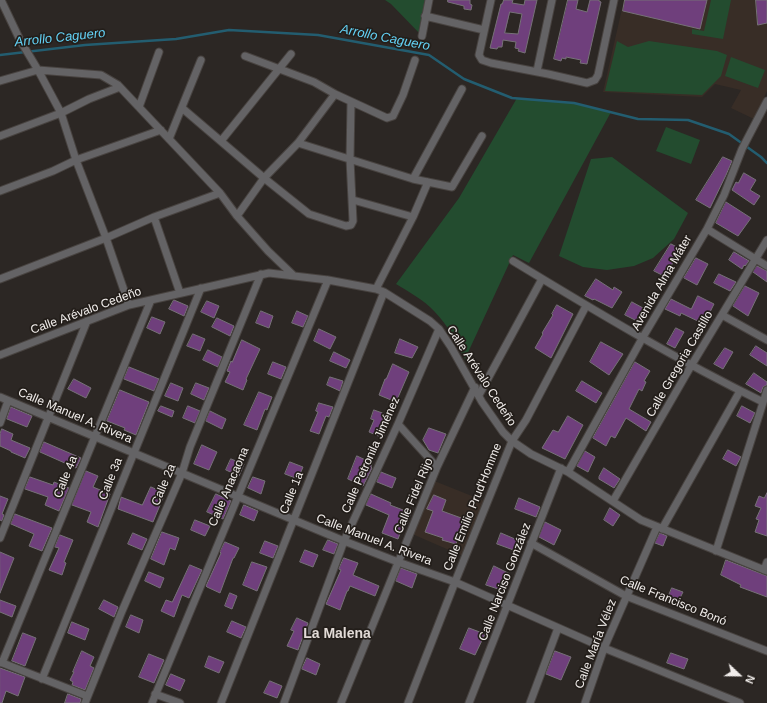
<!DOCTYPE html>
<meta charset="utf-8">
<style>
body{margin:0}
#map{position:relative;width:767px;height:703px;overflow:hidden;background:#2c2724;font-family:Helvetica,sans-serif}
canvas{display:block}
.north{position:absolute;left:719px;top:655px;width:40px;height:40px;-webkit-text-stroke:3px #231e1a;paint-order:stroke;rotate:112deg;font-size:11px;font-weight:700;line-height:16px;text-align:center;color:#f1edeb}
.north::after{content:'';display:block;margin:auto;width:14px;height:18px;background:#f1edeb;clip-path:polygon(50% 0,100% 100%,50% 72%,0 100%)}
</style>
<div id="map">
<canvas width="767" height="703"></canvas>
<div class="north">N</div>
</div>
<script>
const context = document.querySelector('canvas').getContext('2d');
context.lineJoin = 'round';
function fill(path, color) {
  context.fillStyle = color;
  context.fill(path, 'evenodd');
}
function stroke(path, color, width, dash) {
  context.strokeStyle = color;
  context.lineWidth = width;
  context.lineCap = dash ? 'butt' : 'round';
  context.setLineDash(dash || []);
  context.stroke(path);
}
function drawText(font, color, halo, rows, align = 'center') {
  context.font = font + ' Helvetica,sans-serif';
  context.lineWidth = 3.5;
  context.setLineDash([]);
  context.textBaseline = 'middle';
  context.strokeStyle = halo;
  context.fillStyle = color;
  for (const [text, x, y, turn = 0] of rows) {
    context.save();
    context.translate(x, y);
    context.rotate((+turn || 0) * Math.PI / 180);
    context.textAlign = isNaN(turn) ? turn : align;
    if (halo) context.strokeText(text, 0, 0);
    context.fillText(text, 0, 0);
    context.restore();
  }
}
fill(new Path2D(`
 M624 0H767V91L754 119 731 108 741 90 715 84 702 97 603 92Z
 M432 480 487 502 465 557 410 533Z`), '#382d26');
fill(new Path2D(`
 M385 0H429L422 36 391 4Z
 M711 0H731L723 39 692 34V29L704 31Z
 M617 41 628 47 649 41 717 51 727 55 721 76 702 95 605 91Z
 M731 57 765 70 758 88 725 76Z
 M517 98 574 103 611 112 529 263 513 255 465 359C456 342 448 325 434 311 424 300 409 292 396 284L459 198Z
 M666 127 700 140 691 164 656 151Z
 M612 157 688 213 674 239 653 258 634 266 607 270 583 267 559 256 591 159Z`), '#234c2f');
stroke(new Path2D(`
 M0 55 85 45 176 39 229 30 318 35 429 55 464 79 512 98 574 103 638 119 688 120 729 134 761 157 767 163`), '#235d70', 2.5);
const building = new Path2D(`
 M448 0H470V4L472 5 471 10 464 9V6L448 2Z
 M504 0H513L512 3 524 5 525 0H537L525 53 518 51 519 49 515 48 516 42 503 40 502 47H498L497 49 490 48 501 4H502ZM510 12 522 14 518 34 505 33Z
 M568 0H578L576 9 587 12 590 0H599V1L601 2 587 64 580 63 581 60 566 57V59L562 58 561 61 554 59Z
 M625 0H707L700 29 623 11Z
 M756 0H767V23L758 25Z
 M723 157 732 161 726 175 710 208 696 200Z
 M744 173 756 180 750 190 760 196 754 205 732 190 736 182 738 183Z
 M726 202 751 218 738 236 716 223Z
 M671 244 681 249 675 263 673 262 666 277 654 271Z
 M734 252 749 261 745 266 744 265 742 269 729 260Z
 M696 258 708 264 697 285 684 278Z
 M757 266 767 271V282L753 272Z
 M719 274 736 282 730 291 714 283Z
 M596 279 613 290 614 287 622 292 612 308 594 299 593 300 585 296Z
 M745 286 759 293 748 316 733 306Z
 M698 296 714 304 704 324 681 313 680 316 665 309 671 299 691 309Z
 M174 300 188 306 184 316 169 309Z
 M207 301 219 306 214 318 201 312Z
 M632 302 643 308 637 321 625 315Z
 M557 305 573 314 551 358 535 348 543 334 542 333 553 315 552 314Z
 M261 311 273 316 269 328 256 323Z
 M297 311 308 316 303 327 292 323Z
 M152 317 165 322 160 334 147 328Z
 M217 318 234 326 230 336 212 327Z
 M676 328 684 332 675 348 667 344Z
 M319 329 336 337 330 349 314 341Z
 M193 334 205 339 200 351 187 346Z
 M400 339 418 347 412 358 395 353Z
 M242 340 260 349 246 379 247 380 243 390 225 382 230 372 227 371 231 361 232 362Z
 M601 342 623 354 609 375 590 362Z
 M756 346 767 353V366L750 355Z
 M725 348 733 352 723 369 714 364Z
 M208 350 222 357 218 367 203 360Z
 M334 352 350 360 346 368 330 361Z
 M273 362 286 367 281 379 268 374Z
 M635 362 650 371 644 381 646 382 642 391 639 389 629 409 651 422 646 431 626 418 615 438 611 436 606 446 593 438Z
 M393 364 409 372 396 402 379 395 385 379H386Z
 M129 367 159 379 154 391 124 379Z
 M754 373 767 382V385L763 387 761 393 746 384Z
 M330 377 343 381 340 391 327 385Z
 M74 379 91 388 86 398 68 389Z
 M582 381 602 393 596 403 576 391Z
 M171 383 183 388 178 401 165 396Z
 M196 383 209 388 204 400 191 394Z
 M120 390 149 402 136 435 124 430 125 428 107 421Z
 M259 392 272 397 267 410 265 409 257 430 244 425Z
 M319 403 333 407 329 417 326 416 319 434 310 431 318 412 316 411Z
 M161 406 174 411 172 417 158 411Z
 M188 406 200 411 195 423 183 418Z
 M742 406 755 413 750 423 737 416Z
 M11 407 32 416 27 427 7 419Z
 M374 410 388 415 384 426 387 427 383 438 369 432 374 420 371 419Z
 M210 411 226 419 222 429 206 421Z
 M568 416 583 425 565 459 542 448 553 430 558 432Z
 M429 428 446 434 438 453 429 450 423 440Z
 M2 429 13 434 11 440 30 448 25 458 11 452V451L0 446V434Z
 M44 442 81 458 76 468 40 452Z
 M202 445 217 452 209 470 194 464Z
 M728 450 741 457 736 466 723 459Z
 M585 451 595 457 588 472 577 466Z
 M357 456 372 463 371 467 372 468 363 486 348 479Z
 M231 459 244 464 239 476 226 470Z
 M290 462 303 467 298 479 285 474Z
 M604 468 620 479 614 488 599 479V477Z
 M86 471 98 476 93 487 110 494 98 527 87 522 91 512 72 505Z
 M381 472 396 478 392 488 377 482Z
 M30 477 53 485 54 482 69 488 59 511 45 505 48 497 25 489Z
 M253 477 265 481 261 494 248 488Z
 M151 487 165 493 153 522 118 509 121 497 142 505Z
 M767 493V536L755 532 759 520 756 519 761 508 755 506 759 496 764 498Z
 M216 494 231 501 223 519 207 512Z
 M371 494 391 503 390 505 411 513 407 524 404 523 398 539 382 533 389 515 366 505Z
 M434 495 446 500 442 511 464 519 456 544 442 540 443 538 425 532 433 511 427 509Z
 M0 496 8 499 2 514 4 515 2 521 0 520Z
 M519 498 540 507 536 517 515 509Z
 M244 505 258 511 254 521 240 515Z
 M610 508 620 515 613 526 604 520Z
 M15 514 52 528 42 551 29 546 34 534 11 524Z
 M195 520 210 526 205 536 191 530Z
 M545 522 561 530 554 545 539 537Z
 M162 532 179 538 175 550 170 548 164 565 151 559Z
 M133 533 147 539 142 550 128 544Z
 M501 533 522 542 519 552 497 544Z
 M660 533 667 536 663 546 655 543Z
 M60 535 73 540 64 562 66 563 62 575 49 570 59 548 55 547Z
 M328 540 338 544 334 554 323 550Z
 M265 541 278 546 273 558 260 553Z
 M225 542 239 548 234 558H233L220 593 207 587 206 586 221 553 220 552Z
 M305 550 318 555 313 567 300 562Z
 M0 552 14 558 0 593Z
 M344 558 358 563 353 575 379 586 375 596 350 586 348 591H347L340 610 326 604 341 570 339 569Z
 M726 560 767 576V597L740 587 741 585 721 575Z
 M252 562 267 567 257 591 243 585Z
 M190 565 202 570 189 598 182 595 174 617 161 611 166 600 172 602Z
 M494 566 510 574 504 591 486 585Z
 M401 568 417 574 412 588 396 581Z
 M149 572 164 578 160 588 145 581Z
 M672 588 683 592 677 604 667 600Z
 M230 593 237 596 232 609 225 606Z
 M0 600 16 606 12 617 0 612Z
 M104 600 118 607 114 617 99 609Z
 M131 615 143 620 139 633 126 627Z
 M297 618 308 623 298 650 287 646 294 631 291 630Z
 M232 621 246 627 241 638 227 632Z
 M72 622 89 629 85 640 68 633Z
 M469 628 485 634 475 655 460 649Z
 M23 633 36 638 25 666 12 661Z
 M82 651 94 657 90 666 94 668 85 690 72 685 73 682 70 680 74 672H73Z
 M555 651 571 657 561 680 546 674Z
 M671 653 688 659 684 669 667 663Z
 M149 654 164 660 154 683 139 677Z
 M209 656 224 662 219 673 205 667Z
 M307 658 320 664 316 675 302 669Z
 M0 668 25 677 18 696 6 691 2 703H0Z
 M171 674 185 680 180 691 166 685Z
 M270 681 282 686 277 698 264 693Z
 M68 694 81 699 80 703H65Z`);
fill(building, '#6f3f7c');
stroke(building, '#767177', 1);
const street = new Path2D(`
 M1 0 20 40 38 70 101 75 118 85 220 193 237 216 268 251 293 275
 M491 0 479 55 482 60 491 63 548 74 587 83 595 80 598 75 614 0
 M425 16 484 30
 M422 36 429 0
 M245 56 314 82 335 94 387 118 393 116 403 95 415 60
 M537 71 552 0
 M0 81 38 70 61 113 76 160 106 238 129 305
 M139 107 159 52
 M182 108 264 178 309 214 346 226 351 225 353 221 350 159 351 102
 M0 136 61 113 89 99 120 87
 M169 139 201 60
 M221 141 291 54
 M298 143 413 179 452 187 482 136
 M413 179 462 89
 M0 191 53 171 76 160 161 130
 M353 200 413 217
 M237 216 264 178 298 143 335 94
 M154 217 180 293
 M707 229 767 266
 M513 261C595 311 677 360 763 402
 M0 279 106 238 154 217 220 193
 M376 289 413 217 428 182
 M722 315 767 340
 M0 355 129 305 269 273 328 280 376 289 384 292 430 321 439 329 451 347 482 402 503 432 512 441 531 454 568 472 641 520 767 571
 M479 395 542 279
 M0 397 344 541 398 562 455 582 604 648 740 703
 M0 423 8 401
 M398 424 437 467
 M568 472 643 337 707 229 724 195 742 149 767 101
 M613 501 691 366 767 240
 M662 529 740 391
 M0 538 87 321
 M531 543 626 596 767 651
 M716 551 767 390
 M764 570 767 562
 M0 662 87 696
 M2 663 151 300
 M42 679 201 288
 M155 694 180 703
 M85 703 122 611 182 473 190 447 261 274
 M152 703 328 280
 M221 703 384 292
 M284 703 344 541 398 424 439 329
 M341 703 437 467 475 387
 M408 703 455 582 512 441 526 420 586 306
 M469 703 561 468
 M530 703 558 628
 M585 703 604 648 657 527`);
stroke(street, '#484340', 9);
stroke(street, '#646365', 7);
drawText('12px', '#f1edeb', '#231e1a', [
 ["Avenida Alma Máter",662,283,-60],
 ["Calle Arévalo Cedeño",86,311,-20],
 ["Calle Gregoria Castillo",680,364,-60],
 ["Calle Arévalo Cedeño",481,376,57],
 ["Calle Manuel A. Rivera",75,416,23],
 ["Calle Petronila Jiménez",371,455,-66],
 ["Calle 4a",66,477,-68],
 ["Calle 3a",111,479,-68],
 ["Calle 2a",164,485,-67],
 ["Calle Anacaona",229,487,-67],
 ["Calle 1a",292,493,-68],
 ["Calle Fidel Rijo",414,496,-67],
 ["Calle Emilio Prud'Homme",473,507,-68],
 ["Calle Manuel A. Rivera",374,540,21],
 ["Calle Narciso González",505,582,-69],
 ["Calle Francisco Bonó",673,601,22],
 ["Calle María Vélez",596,644,-69]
]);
drawText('italic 13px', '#63d2f6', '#231e1a', [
 ["Arrollo Caguero",60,38,-6],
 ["Arrollo Caguero",385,38,11]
]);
drawText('bold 14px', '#e2dbd7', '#231e1a', [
 ["La Malena",337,634]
]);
</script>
